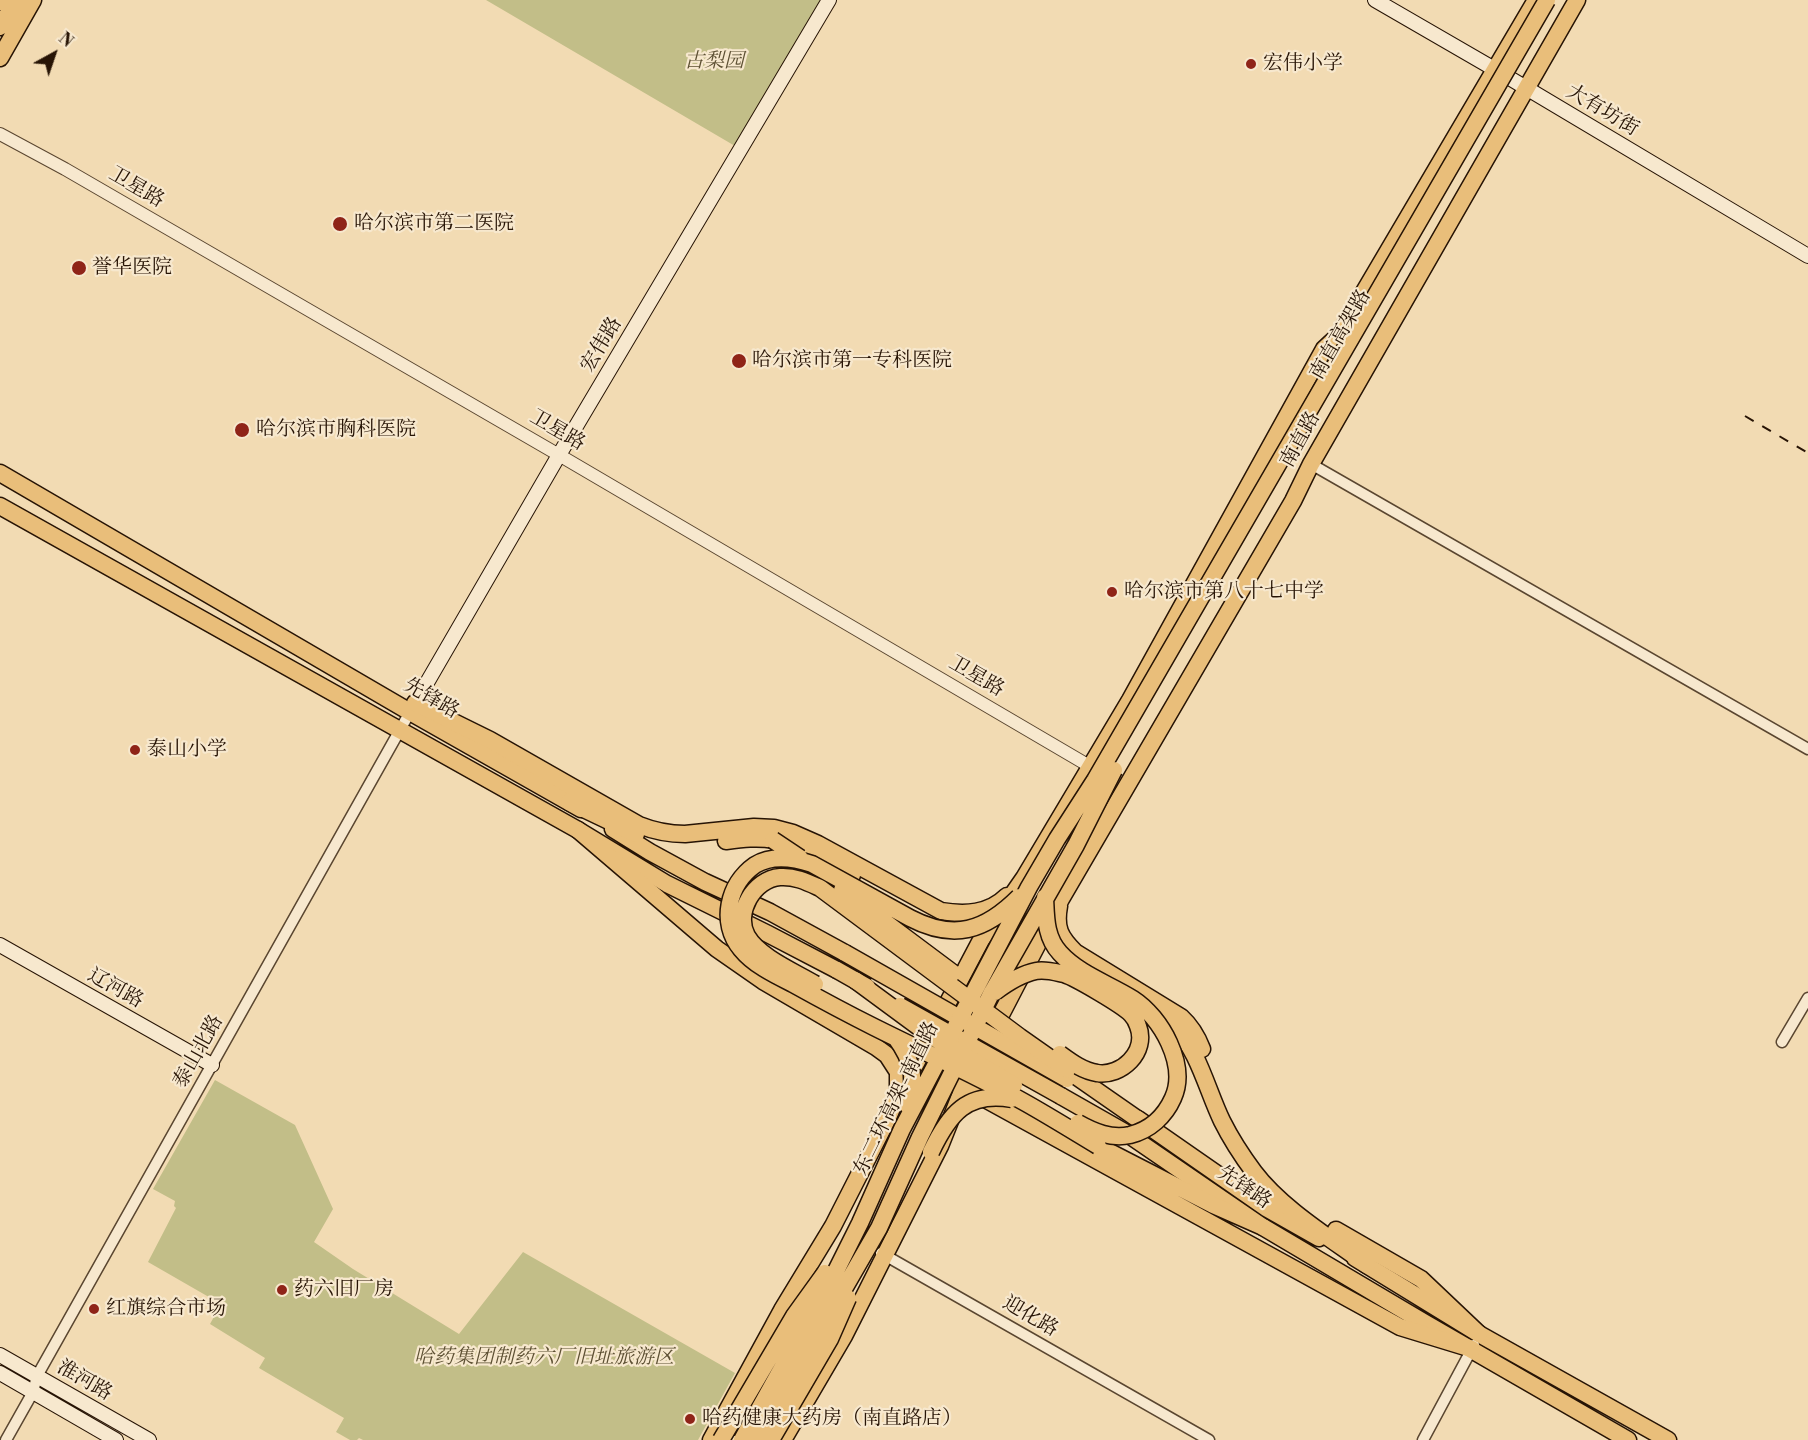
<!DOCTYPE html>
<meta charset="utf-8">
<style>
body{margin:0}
#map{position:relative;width:1808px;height:1440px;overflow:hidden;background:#f2dbb3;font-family:"Libre Bodoni",serif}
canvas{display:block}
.north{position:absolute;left:24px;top:24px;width:60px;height:60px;-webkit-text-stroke:4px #f7e8ce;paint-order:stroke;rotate:40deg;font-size:16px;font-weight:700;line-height:24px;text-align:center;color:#271405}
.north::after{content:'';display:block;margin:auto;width:21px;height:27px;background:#271405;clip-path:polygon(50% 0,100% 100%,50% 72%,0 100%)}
</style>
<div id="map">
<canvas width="1808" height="1440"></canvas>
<div class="north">N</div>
</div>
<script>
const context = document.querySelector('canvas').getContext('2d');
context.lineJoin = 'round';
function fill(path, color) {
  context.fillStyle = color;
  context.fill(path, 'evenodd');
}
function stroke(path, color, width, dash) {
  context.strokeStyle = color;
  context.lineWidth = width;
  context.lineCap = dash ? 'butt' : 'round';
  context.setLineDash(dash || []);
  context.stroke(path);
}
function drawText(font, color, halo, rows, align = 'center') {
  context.font = font + ' "Libre Bodoni","Noto Serif SC",serif';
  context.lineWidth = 4.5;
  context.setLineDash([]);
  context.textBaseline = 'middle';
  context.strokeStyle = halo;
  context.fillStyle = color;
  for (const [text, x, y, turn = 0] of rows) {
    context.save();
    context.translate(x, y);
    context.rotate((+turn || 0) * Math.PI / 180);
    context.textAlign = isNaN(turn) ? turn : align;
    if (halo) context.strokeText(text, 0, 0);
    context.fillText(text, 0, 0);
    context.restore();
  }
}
fill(new Path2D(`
 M486 0H822L735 146Z
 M215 1080 295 1125 333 1209 314 1242 353 1269 459 1334 523 1252 735 1373 698 1440H363L359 1438 357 1440H350L336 1432 344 1418 259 1368 265 1358 210 1324 221 1304 148 1262 176 1208 174 1206 175 1201 153 1189Z`), '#c2be88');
const minor = new Path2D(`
 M1311 464 1808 749
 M1782 1042 1808 998
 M881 1253 1209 1440
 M6 1440 33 1392 37 1376 410 712
 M1423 1440 1474 1345`);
const tertiary = new Path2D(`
 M0 134 65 169 559 455 1091 767`);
const secondary = new Path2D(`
 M1375 0 1496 70 1808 256
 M410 712 559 455 829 0
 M0 945 212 1065
 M0 1355 149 1440
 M0 1373 116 1440`);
const primary = new Path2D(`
 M0 2 1 0
 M0 27 16 0
 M0 58 33 0
 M0 473 410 712 581 809
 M0 506 578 830 667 884 768 934 837 970
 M613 829 650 852 705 882 770 912 845 953
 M1061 1096 1126 1133 1263 1227 1425 1323 1628 1440
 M1138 1119 1266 1208 1319 1238
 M1355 1258 1479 1334 1668 1440`);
const trunk = new Path2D(`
 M415 703 490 740 639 825C654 831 669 834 685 834L754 827 774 828 793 833 818 844 941 911C965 915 989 914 1007 896
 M569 802 636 834
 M578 830 717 949 763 981 876 1047 887 1055 898 1072V1094L887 1120 833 1226 782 1310 711 1440
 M726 841C742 839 758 837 774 840 802 845 827 862 852 875
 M1059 906C1055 928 1060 937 1075 952L1181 1017C1191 1026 1197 1036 1202 1049
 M1145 1006C1155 1012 1166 1018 1175 1027 1199 1052 1207 1090 1222 1121 1231 1139 1242 1156 1254 1172 1281 1208 1330 1238 1367 1265
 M1067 1070 1136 1118
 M898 1072 915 1065 981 940 1024 878 1130 700 1324 349 1338 336 1536 0
 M954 1082 1400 1327 1472 1349
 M1098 1146 1213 1205 1263 1227
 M1336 1230 1421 1279 1479 1334
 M783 1440 844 1336 940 1146 964 1086 1061 899 1293 501 1311 464 1577 0`);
stroke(minor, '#5a4630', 13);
stroke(tertiary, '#5a4630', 14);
stroke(secondary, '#271405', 16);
stroke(primary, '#271405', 19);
stroke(trunk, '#271405', 19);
stroke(minor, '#f7e8ce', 10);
stroke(tertiary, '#f7e8ce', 12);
stroke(secondary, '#f7e8ce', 14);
stroke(primary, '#e9be7a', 16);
stroke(trunk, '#e9be7a', 16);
stroke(new Path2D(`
 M1745 416 1808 453`), '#271405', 2, [10, 10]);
const primaryBridge = new Path2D(`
 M845 953 1067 1079
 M837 970 867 987
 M900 1006 1061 1096`);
const trunkBridge = new Path2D(`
 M773 840 800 858
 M842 890 953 973
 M1019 897C985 931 954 941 910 918L812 864C794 858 773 854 755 865 728 884 719 923 741 949 754 965 775 975 793 984 820 999 846 1013 874 1027 924 1052 975 1075 1024 1102 1049 1116 1073 1131 1098 1146
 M1045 897C1046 916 1045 937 1060 953 1079 974 1109 984 1133 999 1161 1017 1188 1065 1173 1098 1165 1116 1150 1130 1130 1135 1111 1139 1094 1132 1078 1123
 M855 980 931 1036 1014 1085
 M815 984C795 972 759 957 747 936 734 913 754 879 780 877 795 876 807 882 820 888L1020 1037 1067 1070
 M995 992C1007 983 1021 974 1036 971 1045 969 1055 972 1064 974 1076 978 1122 1005 1131 1014 1134 1017 1137 1023 1138 1026 1148 1052 1121 1077 1097 1073 1083 1071 1071 1062 1060 1054
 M896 1038C913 1061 916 1079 908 1106
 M931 1152C949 1114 967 1091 1012 1099
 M721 1440 794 1316 825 1273
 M742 1440 836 1271 860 1223 902 1129 1029 887 1057 839 1095 780 1547 0
 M757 1440 879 1228 920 1137 991 994 1076 845 1114 770
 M771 1440 830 1339 848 1298`);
stroke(primaryBridge, '#271405', 19, []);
stroke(trunkBridge, '#271405', 19, []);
stroke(primaryBridge, '#e9be7a', 16);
stroke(trunkBridge, '#e9be7a', 16);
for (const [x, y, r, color] of [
 [1251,64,6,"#8f2418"],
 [340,224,8,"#8f2418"],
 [79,268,8,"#8f2418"],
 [739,361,8,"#8f2418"],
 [242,430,8,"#8f2418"],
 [1112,592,6,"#8f2418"],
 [135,750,6,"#8f2418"],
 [282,1290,6,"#8f2418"],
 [94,1309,6,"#8f2418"],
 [690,1419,6,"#8f2418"]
]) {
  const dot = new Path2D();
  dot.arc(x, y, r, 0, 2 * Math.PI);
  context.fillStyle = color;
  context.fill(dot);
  stroke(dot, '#f7e8ce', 2);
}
drawText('italic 20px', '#5d5033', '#f7e8ce', [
 ["古梨园",714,62],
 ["哈药集团制药六厂旧址旅游区",544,1358]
]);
drawText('20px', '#271405', '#f7e8ce', [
 ["宏伟小学",1263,64],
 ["哈尔滨市第二医院",354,224],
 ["誉华医院",92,268],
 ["哈尔滨市第一专科医院",752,361],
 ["哈尔滨市胸科医院",256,430],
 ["哈尔滨市第八十七中学",1124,592],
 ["泰山小学",147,750],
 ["药六旧厂房",294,1290],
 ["红旗综合市场",106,1309],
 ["哈药健康大药房（南直路店）",702,1419]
], 'left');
drawText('20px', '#271405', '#f7e8ce', [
 ["大有坊街",1602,111,31],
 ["卫星路",136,188,30],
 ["南直高架路",1341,335,-60],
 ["宏伟路",602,345,-59],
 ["卫星路",557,431,30],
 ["南直路",1301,440,-61],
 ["卫星路",976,677,30],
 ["先锋路",431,699,30],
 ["辽河路",115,989,29],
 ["泰山北路",199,1052,-61],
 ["东二环高架-南直路",897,1099,-64],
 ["先锋路",1244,1188,34],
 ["迎化路",1030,1317,30],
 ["淮河路",84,1381,30]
]);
</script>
